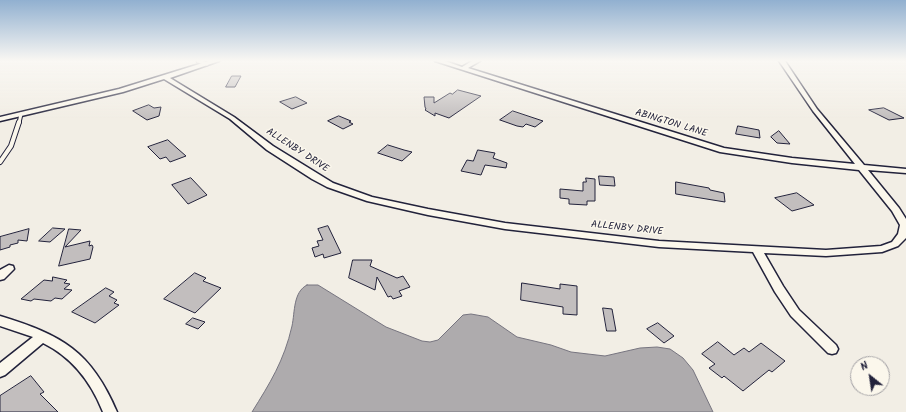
<!DOCTYPE html>
<style>
body{margin:0}
#map{position:relative;width:906px;height:412px;overflow:hidden;background:#f2eee5;font-family:Kalam,sans-serif}
canvas{display:block}
.north{position:absolute;left:850px;top:356px;width:40px;height:40px;box-sizing:border-box;background:#fbf7ec;border:1px solid #a4a2a5;border-radius:50%;rotate:330deg;font-size:11px;font-weight:700;line-height:16px;text-align:center;color:#22223b}
.north::after{content:'';display:block;margin:auto;width:14px;height:18px;background:#22223b;clip-path:polygon(50% 0,100% 100%,50% 72%,0 100%)}
</style>
<div id="map">
<canvas width="906" height="412"></canvas>
<div class="north">N</div>
</div>
<script>
const context = document.querySelector('canvas').getContext('2d');
context.lineJoin = 'round';
function fill(path, color) {
  context.fillStyle = color;
  context.fill(path, 'evenodd');
}
function stroke(path, color, width, dash) {
  context.strokeStyle = color;
  context.lineWidth = width;
  context.lineCap = dash ? 'butt' : 'round';
  context.setLineDash(dash || []);
  context.stroke(path);
}
function drawText(font, color, halo, rows, align = 'center') {
  context.font = font + ' Kalam,sans-serif';
  context.lineWidth = 3;
  context.setLineDash([]);
  context.textBaseline = 'middle';
  context.strokeStyle = halo;
  context.fillStyle = color;
  for (const [text, x, y, turn = 0] of rows) {
    context.save();
    context.translate(x, y);
    context.rotate((+turn || 0) * Math.PI / 180);
    context.textAlign = isNaN(turn) ? turn : align;
    if (halo) context.strokeText(text, 0, 0);
    context.fillText(text, 0, 0);
    context.restore();
  }
}
const water = new Path2D(`
 M307 285H318L386 327 422 341 430 342 438 340 463 315 471 314 488 317 517 337 551 345 571 352 605 356 640 348 657 347 670 349 683 358 693 370 713 412H252C270 383 284 361 292 326 295 312 293 292 307 285Z`);
fill(water, '#aeabad');
stroke(water, '#76747f', 1);
const building = new Path2D(`
 M232 76H241L235 87H226Z
 M458 90 481 96 449 118 435 113V116L425 110 426 109 425 107 424 97H434V103L450 93 452 94Z
 M296 97 307 103 292 109 280 102Z
 M149 105 154 108 161 107 159 116 147 120 133 111Z
 M884 108 904 118 889 120 869 110Z
 M513 111 543 121 535 127 526 124 523 127 517 126 500 120Z
 M339 116 351 121 349 122 353 124 343 129 328 121Z
 M738 126 759 130 760 138 736 134Z
 M779 131 790 144 777 143 771 137Z
 M168 140 178 149 186 156 170 162 166 157 160 159 148 147Z
 M388 145 404 150 412 152 402 161 378 153Z
 M478 150 495 153 493 158 507 163 506 168 485 165 481 175 461 171 467 160 473 161Z
 M599 176 614 177 615 186 600 185Z
 M191 178 207 195 188 204 172 185Z
 M586 178 595 179V201H587V205L569 204V199L560 198V189L583 191V182H586Z
 M676 182 709 188 710 190 724 193 725 202 676 194Z
 M797 193 814 205 792 211 775 198Z
 M328 226 341 253 324 258 323 254 315 257 312 248 319 246 317 241 323 240 318 229Z
 M53 228 65 229 50 242 39 241Z
 M29 229 27 241 18 240V243L10 245V247L0 250V237Z
 M69 229 81 230 65 247 90 241 89 246 92 245 93 247 90 259 59 266Z
 M353 260H372L370 266 397 278 403 276 410 287 399 291 402 296 393 299 391 296 388 297 377 277 375 290 349 278Z
 M195 273 206 278 203 281 221 288 195 313 164 299Z
 M53 277 67 280 64 283 70 284 64 289 72 290 62 299 55 298 51 301 34 299 31 301 21 299 44 280 52 281Z
 M522 283 560 289V284L577 286V315L563 314V307L521 300Z
 M106 288 114 292 109 296 117 300 114 303 119 305 95 323 72 312Z
 M603 308 612 309 616 331H607Z
 M193 318 205 322 198 329 186 324Z
 M658 323 674 336 664 343 647 329Z
 M718 342 734 355 744 348 749 352 761 343 785 361 772 372 769 370 743 391 724 376 722 378 709 368 715 364 702 354Z
 M31 376 44 392 40 394 58 412H0V396Z`);
fill(building, '#c2bebe');
stroke(building, '#22223b', 1);
const laneFar1 = new Path2D(`
 M198 61 207 64
 M19 123 21 114`);
const lane = new Path2D(`
 M0 162 11 146 19 122`);
const street = new Path2D(`
 M209 61H219L170 78 234 117 273 146 333 183 372 197 428 209 505 223 659 241 826 250 881 246 892 242 898 234 900 225 892 211 859 170 792 163 720 152 435 61H445L462 67 472 61H480L468 68 724 148 792 158 855 164 813 111 779 61H785L817 109 864 165 906 169V173L868 170 899 208 906 219V238L898 246 882 252 826 256 764 253 783 286 799 310 836 345 838 349 836 353 832 354 828 353 791 316 775 292 753 252 659 247 505 229 428 215 367 201 327 187 312 179 267 150 230 119 164 79 123 92 0 121V117L119 89Z
 M9 265 13 266 14 269 4 279 0 280V270Z
 M0 316C62 335 91 351 117 412H103C91 382 73 358 43 343L5 375 0 377V363L33 337 0 326Z`);
stroke(laneFar1, '#22223b', 5);
stroke(lane, '#22223b', 6);
stroke(street, '#22223b', 3);
stroke(laneFar1, '#fbf7ec', 3);
stroke(lane, '#fbf7ec', 4);
fill(street, '#fbf7ec');
const sky = context.createLinearGradient(0, 0, 0, 119);
sky.addColorStop(0, '#91b0d0');
sky.addColorStop(0.51, '#f9f7f3');
sky.addColorStop(1, '#f9f7f300');
context.fillStyle = sky;
context.fillRect(0, 0, 906, 119);
drawText('10px', '#22223b', '#fbf7ec', [
 ["ABINGTON LANE",671,124,17],
 ["ALLENBY DRIVE",297,151,33],
 ["ALLENBY DRIVE",627,229,6]
]);
</script>
